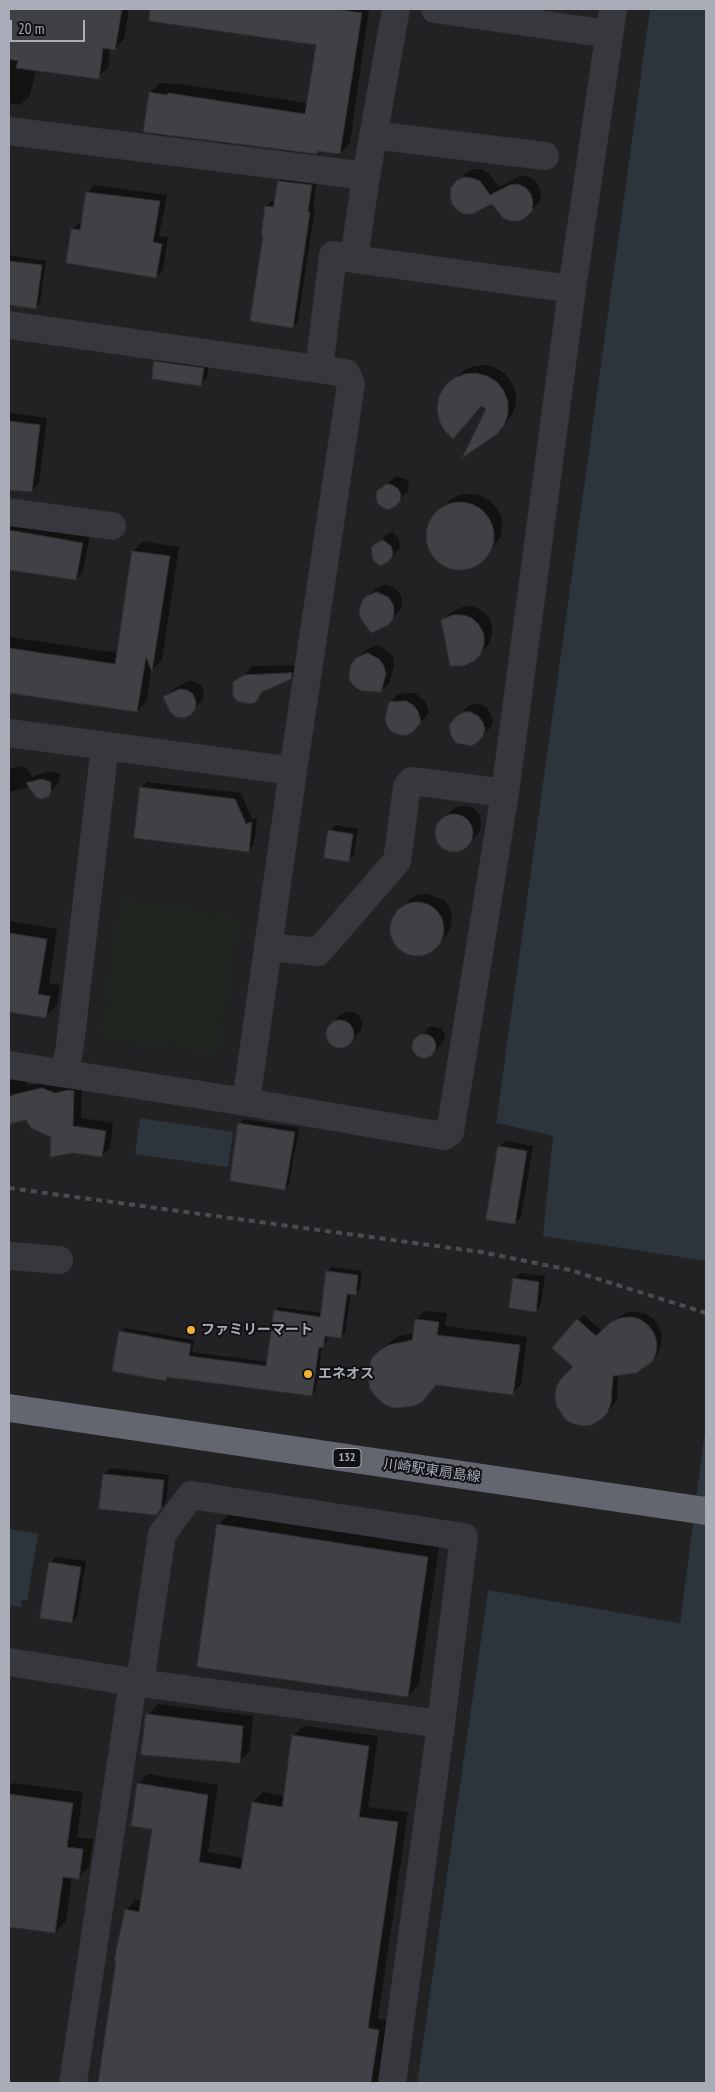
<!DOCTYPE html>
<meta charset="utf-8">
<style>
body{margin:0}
#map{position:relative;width:715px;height:2092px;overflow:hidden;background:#161618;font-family:"PT Sans Narrow",sans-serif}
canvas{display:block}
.frame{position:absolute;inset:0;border:10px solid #a8adb8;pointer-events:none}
.scale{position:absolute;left:10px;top:20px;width:75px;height:22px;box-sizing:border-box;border:2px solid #a8adb8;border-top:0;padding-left:6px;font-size:15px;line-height:18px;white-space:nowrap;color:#a8adb8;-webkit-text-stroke:4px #111113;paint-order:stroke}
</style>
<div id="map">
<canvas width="715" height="2092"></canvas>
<div class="frame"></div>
<div class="scale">20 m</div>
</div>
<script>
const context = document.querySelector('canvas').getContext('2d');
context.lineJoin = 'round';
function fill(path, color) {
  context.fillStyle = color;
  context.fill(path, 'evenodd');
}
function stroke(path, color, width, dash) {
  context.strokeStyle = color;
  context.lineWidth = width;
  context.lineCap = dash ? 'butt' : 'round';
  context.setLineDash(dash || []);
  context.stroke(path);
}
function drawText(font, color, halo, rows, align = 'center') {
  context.font = font + ' "PT Sans Narrow","Noto Sans JP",sans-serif';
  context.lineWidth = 4;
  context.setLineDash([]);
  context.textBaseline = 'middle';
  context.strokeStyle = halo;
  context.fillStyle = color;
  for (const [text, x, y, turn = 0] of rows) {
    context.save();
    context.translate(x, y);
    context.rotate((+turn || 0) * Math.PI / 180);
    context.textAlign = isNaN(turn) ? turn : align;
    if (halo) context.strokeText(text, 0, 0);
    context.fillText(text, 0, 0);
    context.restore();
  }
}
fill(new Path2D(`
 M9 9H650L496 1123 553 1136 544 1236 706 1261V1422L680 1623 488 1590 417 2083H9Z`), '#222225');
fill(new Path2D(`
 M121 899 239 917 218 1054 100 1037Z`), '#1e261f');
fill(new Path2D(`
 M650 9H706V1261L543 1236 553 1136 496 1123Z
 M140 1118 233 1132 228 1167 135 1154Z
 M706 1422V2083H417L488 1590 680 1623Z
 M9 1529 38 1534 27 1601 21 1600V1607L9 1605Z`), '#2c353c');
fill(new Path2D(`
 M9 9H129L124 39 114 49 110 48 108 68 98 77 36 69 30 96 20 105 9 103Z
 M182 9H369L350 143 340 153 320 150 317 153 150 93 160 83 179 84 308 103 317 44 180 24Z
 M474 169H481L488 173 499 187 520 176H527L534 180 539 186 541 193 540 201 526 216 492 203 457 182 466 173Z
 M284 176 317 180 313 206 315 207 298 321 293 326 266 206 272 201H275L279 181Z
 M94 185 167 195 159 236 168 237 163 270 156 276 73 229 79 223H83L88 192Z
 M9 255 46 261 40 303 35 308 9 304Z
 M161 356 209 363 207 378 201 384 155 362Z
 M486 365 496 368 505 374 512 383 516 393V404L512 415 496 433 488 408 482 405 462 428 446 387 464 370 474 366Z
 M9 413 47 418 39 483 31 491 9 488Z
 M396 476 407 480 409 485 408 491 395 505 378 492Z
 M469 494 479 495 489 500 496 507 501 516 502 526 501 536 492 549 496 541 494 540 486 555 480 562 470 567 460 568 450 567 441 562 434 555 428 536 429 526 433 517 450 500 459 495Z
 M9 523 90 535 83 571 76 579 9 569Z
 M392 532 399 538 400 548 388 561 376 545 385 536Z
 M143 541 179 547 162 660 151 671 147 701 137 711 9 692V637L118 653 133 552Z
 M386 584 396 589 401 595 402 602 401 609 387 624 366 598 375 589Z
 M472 606 481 610 488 616 492 625V635L489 644 473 660 443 620 451 612 462 607Z
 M377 645 388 651 393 657 394 665 390 682 381 691 357 659 366 650Z
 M300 665 299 669 290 678 266 689 255 701 234 683 253 666Z
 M189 681 196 682 201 686 204 692 203 699 190 714 165 697 174 689Z
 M415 693 426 702 429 713 413 731 390 703 398 694Z
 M473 704H480L487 707 493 720 491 727 477 741 458 716 467 707Z
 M21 766 26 768 33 778 36 775 51 771 60 774 59 782 47 796 29 785 26 788 9 792V769Z
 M147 782 241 793 252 819 257 818 254 845 248 850 141 788Z
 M460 806H468L475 809 480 815 481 823 480 831 466 846 458 850H450L443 846 438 840 437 833 438 825 443 819 453 809Z
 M335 825 358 829 354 855 348 861 329 831Z
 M419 894H428L445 901 450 908 452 917 451 926 447 935 431 950 423 954 405 953 398 947 393 940 390 931 395 914 411 898Z
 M9 921 57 929 49 983 60 985 57 1005 46 1016 9 1011Z
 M347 1012H354L359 1016 362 1022V1029L348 1044 342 1047H335L329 1043 326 1037 327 1030 340 1015Z
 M431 1026 442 1029 445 1035 444 1040 432 1055 427 1057H420L413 1049V1043L420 1034V1036L427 1032 426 1030 422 1032Z
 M17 1073H21L28 1086 51 1080 82 1083 81 1118 113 1123 110 1148 102 1156 52 1136 27 1119 9 1123V1081Z
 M244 1119 299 1128 289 1185 285 1189 239 1124Z
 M505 1141 533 1146 521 1217 515 1223 500 1147Z
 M332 1267 362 1271 360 1289 355 1294 351 1293 345 1333 340 1337 328 1335 327 1342 322 1346 316 1390 312 1395 169 1376 166 1379 121 1332 125 1328 194 1340 192 1352 268 1362 275 1311 279 1307 322 1313 328 1271Z
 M520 1273 545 1276 541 1305 535 1310 514 1279Z
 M425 1311 447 1313 445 1326 527 1337 521 1385 512 1393 380 1351 390 1342 399 1336 414 1333 416 1319Z
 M628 1312H637L646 1314 654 1319 659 1327 662 1336 661 1346 657 1355 644 1368 636 1372 618 1375 617 1398 613 1406 606 1412 575 1367 578 1320 584 1315 603 1332 619 1317Z
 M110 1468 169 1475 166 1502 156 1514 104 1474Z
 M229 1514 439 1546 419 1684 408 1696 218 1525Z
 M56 1557 86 1561 77 1616 72 1622 50 1563Z
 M158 1704 253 1716 250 1751 239 1762 148 1715Z
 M304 1726 378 1736 368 1807 408 1812 378 2019 388 2020 379 2083H99L126 1910 136 1900 142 1901 154 1828 138 1784 148 1774 218 1785 208 1852 244 1858 253 1802 263 1792 285 1796 293 1736Z
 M13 1783 83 1792 77 1837 93 1839 89 1867 78 1878 72 1877 66 1921 55 1932 9 1926V1787Z`), '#0007');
const building = new Path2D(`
 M9 9H122L115 50 103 48 99 79 16 68 18 61 9 59Z
 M150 9H334L362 13 340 154 318 151 317 154 143 132 149 92 167 95 168 93 305 114 316 45 149 21Z
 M464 177 472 178 480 181 490 195 510 185 518 184 526 188 531 194 533 203 532 211 526 217 519 221H511L503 218 492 204 472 214H464L457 210 452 204 450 196 451 188 456 181Z
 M278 181 312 185 308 211 310 212 293 328 250 321 263 236H261L265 206 273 207Z
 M86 192 160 201 153 242 162 244 156 278 66 263 71 229 80 230Z
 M9 261 42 265 36 309 9 305Z
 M154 361 204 368 201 386 152 379Z
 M476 373 487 376 497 382 504 391 508 402V414L504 425 497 434 462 458 486 409 481 406 453 439 444 430 439 420 437 408 439 396 445 386 454 378 465 374Z
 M9 421 40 425 32 492 9 490Z
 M387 484 393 485 398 489 401 494 400 501 396 506 387 510 378 504 376 498 377 491Z
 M426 536a34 34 0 1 1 68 0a34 34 0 1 1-68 0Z
 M9 530 83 543 76 580 9 570Z
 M383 540 391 546 393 552 392 557 388 562 380 566 373 560 371 548 375 544Z
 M132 551 170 556 152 672 146 657 137 712 9 693V648L115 664Z
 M377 592 388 597 393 604 394 611 393 619 388 625 371 633 361 619 359 611 361 604 365 597Z
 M453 615H463L472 618 479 625 484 634V644L481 654 474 661 464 666H450L441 620Z
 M368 653 379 659 384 666 386 674 381 692 362 691 355 687 350 681 349 673 351 665 356 658Z
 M292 673 291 679 262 692 256 702 250 704 237 701 233 696V682L244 675Z
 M180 689 187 690 193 694 196 702 195 709 191 715 184 718 176 717 170 712 163 697Z
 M406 701 413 705 418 711 421 722 413 732 407 735H399L392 732 387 726 385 719 389 702Z
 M464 712H471L478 716 483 722 485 729 483 736 478 742 471 746 456 743 451 736 449 725 457 716Z
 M42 779 51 782V792L48 797 41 799 36 797 26 783Z
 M140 787 235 799 246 824 252 822 249 852 134 838Z
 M435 833a19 19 0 1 1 38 0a19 19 0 1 1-38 0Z
 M328 830 353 834 349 862 324 858Z
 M390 929a27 27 0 1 1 54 0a27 27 0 1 1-54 0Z
 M9 933 47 939 38 994 50 996 46 1018 9 1012Z
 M326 1034a14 14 0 1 1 28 0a14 14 0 1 1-28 0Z
 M412 1046a12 12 0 1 1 24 0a12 12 0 1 1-24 0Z
 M42 1088 55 1093 68 1090 74 1091 73 1126 106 1131 102 1157 73 1153 50 1157 51 1137 31 1128 26 1120 9 1124V1096Z
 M238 1123 295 1132 285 1190 230 1181Z
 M498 1146 527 1151 515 1224 486 1220Z
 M326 1271 358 1275 356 1295 347 1294 341 1338 325 1336 323 1348 319 1347 312 1396 167 1377 166 1381 112 1371 119 1331 191 1344 189 1356 266 1366 274 1310 320 1317Z
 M513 1278 539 1282 536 1312 509 1308Z
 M630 1317 640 1319 648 1325 654 1333 657 1343 656 1353 652 1362 636 1373 613 1376 611 1404 607 1413 600 1420 592 1425 583 1426 574 1424 566 1420 556 1405 555 1397 556 1388 560 1380 573 1367 552 1348 577 1319 596 1336 611 1322 621 1318Z
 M415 1319 439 1322 437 1335 520 1345 513 1395 436 1385 423 1401 414 1406 393 1408 384 1404 376 1397 370 1389 368 1378 369 1368 372 1358 379 1351 389 1345 412 1340Z
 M103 1474 164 1480 161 1509 156 1515 99 1509Z
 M217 1524 428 1557 408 1697 197 1667Z
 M49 1562 81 1567 72 1623 40 1618Z
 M146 1714 243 1726 240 1763 141 1755Z
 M292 1735 369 1746 359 1817 398 1822 368 2028 379 2030 371 2083H98L116 1961H114L125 1909 139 1912 152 1829 131 1826 137 1783 208 1795 199 1862 241 1869 252 1802 282 1807Z
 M9 1794 73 1803 67 1847 83 1849 79 1879 63 1877 55 1933 9 1927Z`);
fill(building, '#404145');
stroke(building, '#303034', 1);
stroke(new Path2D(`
 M435 9 609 34
 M9 131 366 176
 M373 135 545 156
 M354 259 572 289
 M9 325 346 373 351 384 293 771 246 1102
 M319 369 333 255 354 259 366 176 396 9
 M9 512 112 526
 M9 733 293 771
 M268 947 318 952 397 861 407 787 412 781 505 793
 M9 1065 246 1102 444 1136 450 1132 505 793 572 289 613 9
 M65 1073 70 1045 105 746
 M9 1256 59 1260
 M9 1662 133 1682 441 1724
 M140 1682 162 1534 191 1495 464 1537 441 1724 392 2083
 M73 2083 133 1682`), '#37383d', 28);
stroke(new Path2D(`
 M9 1408 706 1511`), '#63666e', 28);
stroke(new Path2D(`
 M9 1188 481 1252 570 1270 706 1313`), '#4a4c52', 4, [6, 5]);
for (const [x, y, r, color] of [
 [191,1330,5,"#f2b134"],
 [308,1374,5,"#f2b134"]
]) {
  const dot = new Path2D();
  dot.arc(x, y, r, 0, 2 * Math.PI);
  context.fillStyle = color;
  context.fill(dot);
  stroke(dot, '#111113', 2);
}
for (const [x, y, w] of [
 [347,1458,28]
]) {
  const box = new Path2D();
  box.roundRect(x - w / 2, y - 9.5, w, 19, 4);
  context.fillStyle = '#111113';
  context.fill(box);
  stroke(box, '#a8adb8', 1);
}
drawText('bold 12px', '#a8adb8', null, [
 ["132",347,1458]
]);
drawText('bold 14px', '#a8adb8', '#111113', [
 ["ファミリーマート",201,1330],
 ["エネオス",318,1374]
], 'left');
drawText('14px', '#a8adb8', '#111113', [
 ["川崎駅東扇島線",432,1471,8]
]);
</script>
